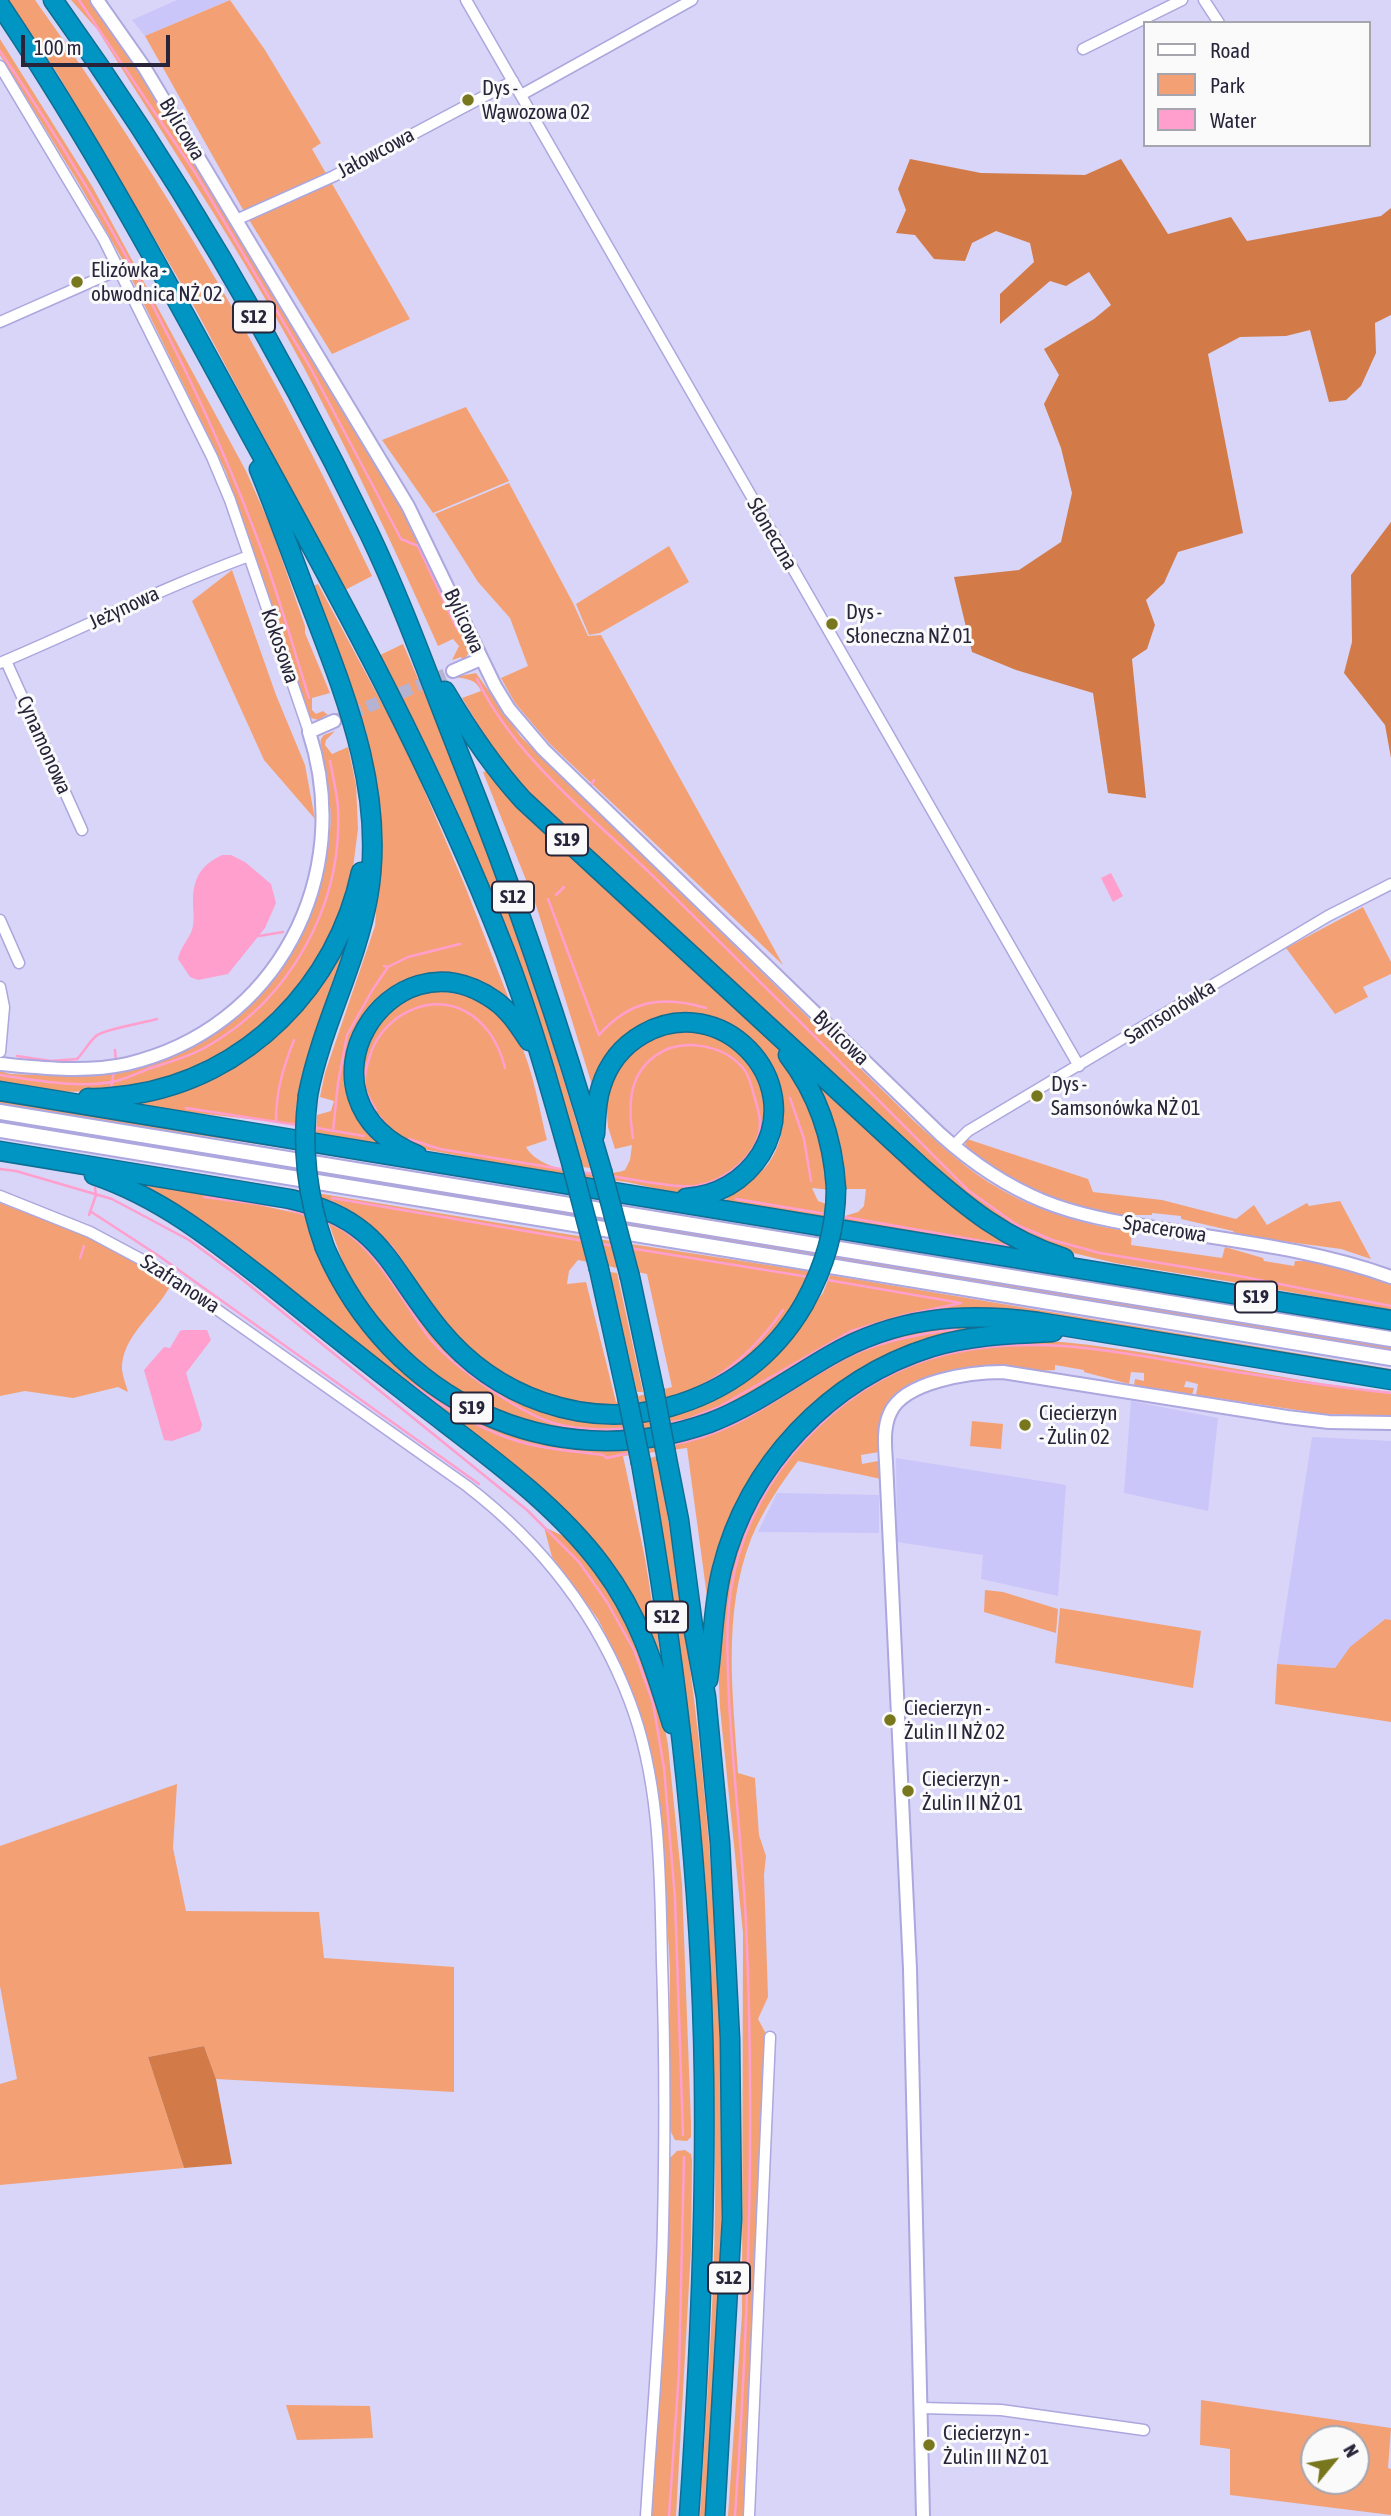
<!DOCTYPE html>
<meta charset="utf-8">
<style>
body{margin:0}
#map{position:relative;width:1391px;height:2516px;overflow:hidden;background:#d8d5f8;font-family:"Asap Condensed",sans-serif}
canvas{display:block}
.legend{position:absolute;left:1143px;top:21px;width:228px;height:126px;box-sizing:border-box;background:#fafafa;border:2px solid #a6a5ae;margin:0;padding:9px 12px;list-style:none;font-size:21px;color:#28253b}
.legend li{display:flex;align-items:center;gap:14px;height:35px}
.legend b{width:35px;border:2px solid #a6a5ae}
.north{position:absolute;left:1300px;top:2425px;width:70px;height:70px;box-sizing:border-box;background:#fafafa;border:2px solid #a6a5ae;border-radius:50%;rotate:60deg;font-size:19px;font-weight:700;line-height:28px;text-align:center;color:#28253b}
.north::after{content:'';display:block;margin:auto;width:24px;height:32px;background:#78771e;clip-path:polygon(50% 0,100% 100%,50% 72%,0 100%)}
.scale{position:absolute;left:21px;top:35px;width:149px;height:32px;box-sizing:border-box;border:4px solid #28253b;border-top:0;padding-left:9px;font-size:21px;line-height:24px;white-space:nowrap;color:#28253b;-webkit-text-stroke:5px #fafafa;paint-order:stroke}
</style>
<div id="map">
<canvas width="1391" height="2516"></canvas>
<ul class="legend">
<li><b style="height:9px;background:#fff"></b>Road</li>
<li><b style="height:19px;background:#f3a174"></b>Park</li>
<li><b style="height:19px;background:#fe9fce"></b>Water</li>
</ul>
<div class="north">N</div>
<div class="scale">100 m</div>
</div>
<script>
const context = document.querySelector('canvas').getContext('2d');
context.lineJoin = 'round';
function fill(path, color) {
  context.fillStyle = color;
  context.fill(path, 'evenodd');
}
function stroke(path, color, width, dash) {
  context.strokeStyle = color;
  context.lineWidth = width;
  context.lineCap = dash ? 'butt' : 'round';
  context.setLineDash(dash || []);
  context.stroke(path);
}
function drawText(font, color, halo, rows, align = 'center') {
  context.font = font + ' "Asap Condensed",sans-serif';
  context.lineWidth = 6;
  context.setLineDash([]);
  context.textBaseline = 'middle';
  context.strokeStyle = halo;
  context.fillStyle = color;
  for (const [text, x, y, turn = 0] of rows) {
    context.save();
    context.translate(x, y);
    context.rotate((+turn || 0) * Math.PI / 180);
    context.textAlign = isNaN(turn) ? turn : align;
    if (halo) context.strokeText(text, 0, 0);
    context.fillText(text, 0, 0);
    context.restore();
  }
}
fill(new Path2D(`
 M177 0H229L145 36 132 20Z
 M1131 1401 1218 1418 1208 1511 1124 1493Z
 M1312 1437 1391 1441V1620L1384 1619 1351 1647 1335 1668 1277 1664Z
 M896 1458 1066 1485 1058 1596 981 1579 983 1555 897 1542Z
 M777 1493 879 1495V1533L758 1532Z`), '#cac6f9');
fill(new Path2D(`
 M8 0H35C165 182 277 374 372 576L345 590 189 297 57 73Z
 M71 0H89L113 31 188 148 410 521 471 649 463 662 461 657 452 660 459 646 453 639 438 646C396 551 351 456 302 364 240 249 166 140 97 29Z
 M230 0 265 50 321 143 312 149 410 319 332 354 246 215 145 36Z
 M0 39 92 186 246 471 270 525 305 626V633L330 693 312 698V710L316 714 323 711 328 715 323 717 322 721 311 718 307 712 226 472 121 257 78 182 0 55Z
 M466 407 509 481 433 513 382 440Z
 M509 483 573 603 588 636 601 635 783 965 549 743 515 703 501 678 528 666 510 618 478 582 435 514Z
 M669 546 689 582 600 633 589 635 576 604Z
 M232 570 276 695 305 765 315 819 264 760 192 601Z
 M318 584 407 750 465 886 510 1002C494 991 477 979 458 975 395 963 336 1027 348 1089 353 1113 367 1130 385 1146L316 1137 317 1115 331 1111 334 1101 320 1097 325 1073 375 926 382 828 377 784 366 731 313 586Z
 M403 644C435 717 466 791 493 865 530 965 560 1067 590 1168L583 1167C548 1042 507 920 453 802 430 752 405 704 380 655Z
 M476 673 521 737 916 1123C942 1146 969 1172 1000 1189 1040 1212 1086 1225 1132 1232L1131 1245 1222 1258 1225 1247 1263 1258 1264 1261 1294 1266 1295 1261C1329 1260 1359 1272 1391 1283V1311L1263 1287 1115 1263 1044 1246 962 1194 524 789 502 764 462 698 481 691C476 679 467 679 455 677Z
 M335 731 326 740 325 745 332 754 348 747 356 785 358 829 353 868 346 896 330 940 285 1006 223 1055 161 1082 96 1091 61 1092 0 1083V1071L10 1074C43 1075 77 1078 110 1073 231 1055 319 952 330 833 333 803 325 772 321 745 320 739 321 739 324 735Z
 M489 771 781 1051 820 1119 831 1190 812 1188 818 1201 829 1205 827 1221 724 1202C731 1191 757 1179 768 1164 792 1132 787 1077 760 1048 754 1042 745 1037 738 1032 723 1022 699 1020 681 1015L597 1074 592 1085 536 905 483 772Z
 M1363 907 1391 962V974L1363 987 1368 997 1335 1014 1286 948Z
 M350 931 302 1075 297 1124 114 1104C187 1084 253 1074 302 1009 320 985 335 957 350 931Z
 M432 991C452 992 481 997 498 1011 529 1038 537 1101 547 1140L526 1147C539 1172 601 1179 625 1170L630 1160 632 1145 615 1149 608 1127 606 1102 609 1086 615 1072 628 1053 659 1034 691 1029 716 1034 743 1053 762 1084 767 1108 764 1132 745 1167 701 1191 671 1192 627 1182 556 1174 412 1147 380 1124 366 1101 362 1062 376 1024 392 1008 414 996Z
 M811 1075 1031 1253 845 1222V1216L858 1212 864 1206 866 1189H846C846 1148 831 1110 811 1075Z
 M0 1096 1391 1323V1329L290 1149 0 1105Z
 M0 1119 1391 1346V1352L387 1186 0 1125Z
 M967 1139 1088 1179 1093 1192 1162 1200 1236 1219 1254 1205 1267 1225 1307 1203 1309 1206 1340 1201 1371 1259 1341 1249 1236 1235 1233 1231 1181 1219V1216L1152 1213V1215H1128L1126 1220C1095 1211 1060 1205 1032 1191 1010 1180 988 1166 967 1151L965 1142Z
 M0 1141 572 1235 814 1272 774 1336 726 1377 674 1398 616 1408 585 1407 519 1387 480 1362 448 1329 388 1244 352 1214 327 1201 0 1147ZM578 1260 647 1274 672 1387 616 1402 586 1282 567 1284 569 1271Z
 M116 1175 306 1215C335 1309 404 1393 497 1428 518 1436 541 1439 564 1442 605 1449 649 1451 690 1440 732 1428 771 1403 807 1380 821 1370 836 1358 851 1351 877 1340 904 1331 932 1327 961 1323 993 1326 1022 1326L937 1341 787 1434 708 1604 687 1448 623 1456 645 1558 660 1652 657 1655 612 1568 368 1359 198 1219Z
 M0 1203 87 1236 165 1279 169 1288C154 1315 121 1337 122 1370 123 1377 126 1385 128 1392L118 1387 73 1398 25 1391 0 1396Z
 M326 1216 368 1242 433 1331 545 1410 688 1407 803 1318 823 1293 830 1275 1391 1369V1373L931 1313 727 1410 651 1431 608 1434 554 1429 514 1419 466 1397 400 1349 362 1298 345 1268Z
 M610 1272 617 1273 643 1392H637Z
 M1020 1339C1145 1345 1266 1380 1391 1392V1416L1324 1414 1196 1395 1198 1384 1186 1381 1184 1387 1194 1388 1192 1395 1134 1385 1135 1379 1144 1381V1373L1131 1372 1129 1384 1084 1372V1370L1055 1365V1370L935 1377 907 1386 893 1396 882 1414 879 1452 861 1455 862 1464 878 1461 881 1479 798 1461C780 1485 763 1510 751 1539 722 1614 733 1695 738 1773L755 1778 759 1835 766 1856 764 1875 768 1997 758 2019 765 2032 746 2516H728L742 2314 743 1933 720 1708 717 1639 733 1547 779 1461 841 1400 898 1368 966 1344Z
 M972 1421 1003 1424 1001 1449 970 1446Z
 M657 1456C696 1670 719 1887 722 2105 724 2242 715 2379 707 2516H700C707 2394 717 2271 715 2148 714 2054 712 1959 704 1865 693 1728 673 1593 650 1458Z
 M544 1527 574 1541 625 1612 659 1697 668 1745 682 1884 691 2123V2137L687 2141 675 2140 670 2130V1967L661 1827 643 1730 621 1666 598 1619 552 1557Z
 M985 1590 1003 1592 1058 1609 1056 1633 984 1612Z
 M1060 1608 1201 1631 1193 1688 1055 1663Z
 M1385 1619 1391 1620V1722L1275 1704 1277 1664 1335 1668 1350 1647Z
 M177 1784 173 1848 186 1911 319 1912 324 1958 454 1967V2092L216 2079 204 2046 148 2057 184 2168 0 2185V2084L17 2079 0 1986V1846Z
 M685 2150 691 2154 692 2160 691 2249 676 2516H651L665 2309 670 2158 677 2151Z
 M1201 2400 1391 2428 1388 2468 1391 2469V2515L1230 2495V2449L1200 2445ZM1356 2439V2481H1314V2439Z
 M286 2405 370 2406 373 2438 297 2440Z`), '#f3a174');
fill(new Path2D(`
 M910 159 981 173 1085 175 1121 159 1168 234 1231 217 1247 241 1381 216 1391 208V315L1375 323 1376 353 1361 386 1346 400 1329 402 1310 330 1286 336 1240 337 1208 354 1243 533 1178 552 1164 583 1146 600 1155 625 1147 649 1132 659 1146 798 1108 793 1093 693 1016 670 972 652 954 577 1019 570 1061 542 1072 493 1061 448 1044 404 1059 375 1044 349 1094 319 1111 305 1089 272 1066 286 1050 281 1000 324V294L1034 262 1030 243 996 231 972 243 965 261 934 259 915 235 896 233 906 210 898 189Z
 M1391 522V758L1385 725 1344 673 1352 642 1351 575Z
 M204 2046 216 2079 232 2164 184 2168 148 2057Z`), '#d27b49');
fill(new Path2D(`
 M222 855H231L245 862 271 884 276 903 265 928 228 974 198 980 190 977 178 959C180 948 188 940 192 930 195 920 193 912 193 902 193 878 201 865 222 855Z
 M1111 873 1123 896 1113 902 1101 878Z
 M183 1330H207L211 1340 186 1373 202 1425 200 1431 172 1441 164 1440 144 1370 164 1347 170 1348 180 1331Z`), '#fe9fce');
stroke(new Path2D(`
 M79 0 196 174 310 367 401 539 418 546 457 629
 M0 51C107 209 201 382 266 562 282 607 295 653 309 698
 M477 679C515 758 591 816 653 876 759 980 864 1086 969 1191L1017 1225 1052 1240 1100 1253 1239 1276 1391 1306
 M591 785 594 780
 M556 895 564 887
 M548 899 599 1035C630 1000 662 995 706 1008
 M259 936 283 932
 M384 966 388 967 408 957 460 944
 M115 1050 116 1061
 M17 1056 51 1061 77 1059C84 1052 89 1042 96 1036 104 1029 143 1023 157 1019
 M0 1075C34 1080 83 1089 116 1081 128 1078 140 1072 151 1068 169 1062 189 1057 206 1047 290 1000 343 905 338 808 337 793 333 777 330 761
 M111 1088 114 1071
 M790 1098 804 1139 811 1181
 M186 1108 297 1125
 M376 1110C373 1104 368 1097 366 1091 363 1081 366 1068 369 1059 374 1040 384 1027 400 1016 448 986 493 1017 505 1068
 M379 1116 388 1127
 M276 1121C276 1091 283 1068 294 1040
 M311 1127 364 1136
 M333 1131 338 1083 347 1035 373 989 388 967
 M409 1139 440 1149 567 1170
 M0 1169 16 1171 112 1199 189 1240 238 1276 527 1510 579 1562 607 1602 635 1652 653 1703 664 1768 675 1898 683 2135
 M580 1172 594 1174
 M611 1176C631 1179 680 1189 696 1186 725 1181 760 1155 760 1123 760 1113 756 1102 753 1092 751 1084 749 1075 743 1068 722 1044 681 1037 655 1056 628 1076 628 1106 633 1138
 M204 1197 282 1207 309 1216
 M332 1198 584 1241
 M736 1199 826 1214
 M330 1201 350 1212
 M90 1211 159 1256 479 1484
 M89 1215 96 1195 95 1188
 M839 1216 1010 1246
 M325 1221C370 1236 401 1299 427 1335 449 1364 518 1412 553 1423 573 1429 608 1431 628 1428
 M370 1226 392 1247 418 1286
 M601 1244 615 1246
 M629 1248 809 1277
 M80 1258 84 1246
 M410 1383C441 1406 474 1426 511 1439 540 1449 573 1451 603 1455L607 1458 633 1452
 M699 1387C733 1369 761 1342 783 1310
 M666 1423 686 1420 719 1407 851 1331 905 1315 961 1303 822 1279
 M671 1445C747 1431 787 1387 852 1355 884 1340 922 1334 956 1329
 M669 2516 679 2372 684 2157
 M735 2516C749 2319 755 2120 746 1922 742 1848 733 1773 729 1699 727 1647 724 1604 739 1554 767 1459 851 1377 947 1354 1030 1334 1113 1351 1195 1365 1260 1376 1325 1386 1391 1393`), '#fe9fce', 2.5);
stroke(new Path2D(`
 M334 721 453 671`), '#b5b2d2', 12, [12, 6]);
const minor = new Path2D(`
 M466 0 1079 1066
 M1204 0 1219 23
 M1083 49 1182 0
 M0 66 104 240 212 457 230 500 309 732
 M521 95 692 0
 M236 220 334 176 513 81
 M0 322 120 269
 M6 661 82 830
 M0 663C83 628 164 587 249 556
 M0 920 19 963
 M0 987 4 1007 0 1052
 M953 1146 968 1131 1328 916 1391 884
 M0 1196 90 1232 161 1270 467 1486C541 1543 597 1614 630 1702 661 1784 660 1876 662 1962 665 2050 665 2138 663 2226 661 2322 652 2419 646 2516
 M921 2408 1001 2410 1144 2430
 M749 2516 770 2037`);
const tertiary = new Path2D(`
 M97 0 144 67 408 506 495 686 509 709 543 749 940 1134C971 1162 1004 1185 1043 1201 1082 1217 1125 1223 1167 1230 1243 1242 1319 1251 1391 1277
 M453 671 481 659
 M0 1064C43 1068 85 1073 127 1064 277 1029 356 876 309 732L334 721
 M923 2516 910 1969 886 1462C885 1446 883 1428 890 1413 904 1381 971 1372 1003 1372L1287 1417 1329 1422 1391 1423`);
const secondary = new Path2D(`
 M0 1112 1391 1339
 M0 1130 1391 1358`);
const motorway = new Path2D(`
 M53 0C173 167 279 348 369 533 403 604 429 678 458 751 513 888 561 1028 602 1171
 M0 5C92 142 170 287 249 432 342 601 435 770 505 951 531 1019 551 1091 571 1162
 M259 469C277 513 293 559 310 603 346 697 386 794 368 897 356 965 321 1027 308 1095
 M445 691C468 730 492 766 523 800L921 1167C966 1207 1006 1240 1064 1258
 M788 1055C818 1094 833 1139 836 1188
 M0 1091 1391 1320
 M88 1098C102 1099 116 1097 130 1095 247 1078 337 985 361 872
 M595 1134C596 1118 596 1102 601 1087 608 1064 622 1046 643 1034 720 990 807 1079 761 1154 744 1181 717 1196 686 1198
 M0 1151 290 1199C383 1220 387 1266 440 1330 495 1397 584 1430 669 1407 727 1391 774 1356 804 1304
 M417 1155C282 1098 390 926 494 1000 509 1010 519 1026 529 1041
 M94 1175C162 1198 216 1242 272 1286 314 1320 357 1355 400 1388 468 1442 550 1496 602 1566 639 1615 654 1665 672 1724
 M325 1248C391 1399 550 1479 709 1423 752 1407 789 1379 829 1356 896 1317 962 1312 1038 1322L1391 1380
 M599 1269 627 1396
 M630 1277 654 1390
 M667 1459 679 1520 693 1626 706 1697 720 1843 730 2039 732 2219 715 2516
 M641 1463C677 1666 701 1870 704 2076 706 2223 699 2369 689 2516
 M708 1680C713 1643 713 1605 722 1569 748 1465 829 1379 932 1347 971 1335 1012 1334 1053 1332`);
stroke(minor, '#aca7de', 13);
stroke(tertiary, '#aca7de', 16);
stroke(secondary, '#aca7de', 18);
stroke(motorway, '#0e6e93', 21);
stroke(minor, '#fff', 10);
stroke(tertiary, '#fff', 12);
stroke(secondary, '#fff', 14);
stroke(motorway, '#0095c3', 18);
const motorwayBridge = new Path2D(`
 M308 1095C301 1148 307 1198 325 1248
 M571 1162 599 1269
 M602 1171 630 1277
 M804 1304C824 1268 836 1230 836 1188
 M654 1390 667 1459
 M627 1396 641 1463`);
stroke(motorwayBridge, '#0e6e93', 21, []);
stroke(motorwayBridge, '#0095c3', 18);
for (const [x, y, r, color] of [
 [468,100,7,"#78771e"],
 [77,282,7,"#78771e"],
 [832,624,7,"#78771e"],
 [1037,1096,7,"#78771e"],
 [1025,1425,7,"#78771e"],
 [890,1720,7,"#78771e"],
 [908,1791,7,"#78771e"],
 [929,2445,7,"#78771e"]
]) {
  const dot = new Path2D();
  dot.arc(x, y, r, 0, 2 * Math.PI);
  context.fillStyle = color;
  context.fill(dot);
  stroke(dot, '#fafafa', 2.5);
}
for (const [x, y, w] of [
 [254,317,42],
 [567,840,42],
 [513,897,42],
 [1256,1297,42],
 [472,1408,42],
 [667,1617,42],
 [729,2278,42]
]) {
  const box = new Path2D();
  box.roundRect(x - w / 2, y - 15.5, w, 31, 5);
  context.fillStyle = '#fafafa';
  context.fill(box);
  stroke(box, '#28253b', 2);
}
drawText('bold 19px', '#28253b', null, [
 ["S12",254,317],
 ["S19",567,840],
 ["S12",513,897],
 ["S19",1256,1297],
 ["S19",472,1408],
 ["S12",667,1617],
 ["S12",729,2278]
]);
drawText('21px', '#28253b', '#fafafa', [
 ["Dys -",482,88],
 ["Wąwozowa 02",482,112],
 ["Elizówka -",91,270],
 ["obwodnica NŻ 02",91,294],
 ["Dys -",846,612],
 ["Słoneczna NŻ 01",846,636],
 ["Dys -",1051,1084],
 ["Samsonówka NŻ 01",1051,1108],
 ["Ciecierzyn",1039,1413],
 ["- Żulin 02",1039,1437],
 ["Ciecierzyn -",904,1708],
 ["Żulin II NŻ 02",904,1732],
 ["Ciecierzyn -",922,1779],
 ["Żulin II NŻ 01",922,1803],
 ["Ciecierzyn -",943,2433],
 ["Żulin III NŻ 01",943,2457]
], 'left');
drawText('21px', '#28253b', '#fafafa', [
 ["Bylicowa",182,129,59],
 ["Jałowcowa",376,153,-28],
 ["Słoneczna",772,534,60],
 ["Jeżynowa",124,608,-25],
 ["Bylicowa",464,621,65],
 ["Kokosowa",280,646,71],
 ["Cynamonowa",44,745,66],
 ["Samsonówka",1170,1012,-32],
 ["Bylicowa",841,1038,44],
 ["Spacerowa",1165,1229,9],
 ["Szafranowa",180,1284,33]
]);
</script>
